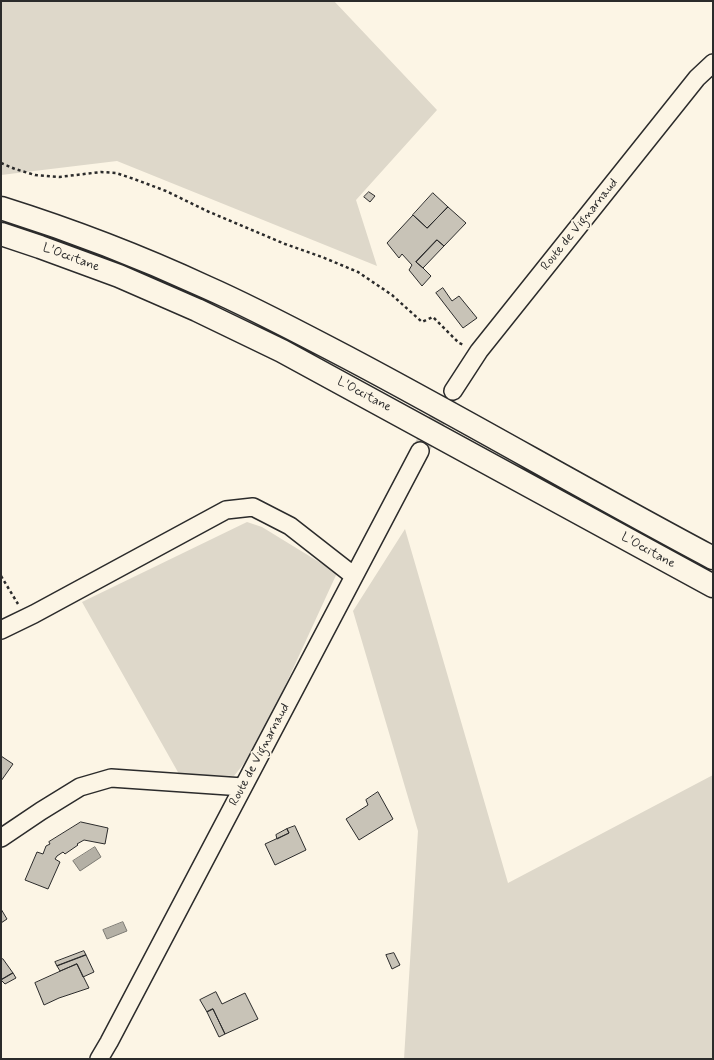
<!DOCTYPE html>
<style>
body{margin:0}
#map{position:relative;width:714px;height:1060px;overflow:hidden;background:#fcf5e5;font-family:Mynerve,sans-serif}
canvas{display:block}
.frame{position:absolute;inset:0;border:2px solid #2b2b2b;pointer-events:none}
</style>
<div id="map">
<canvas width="714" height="1060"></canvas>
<div class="frame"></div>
</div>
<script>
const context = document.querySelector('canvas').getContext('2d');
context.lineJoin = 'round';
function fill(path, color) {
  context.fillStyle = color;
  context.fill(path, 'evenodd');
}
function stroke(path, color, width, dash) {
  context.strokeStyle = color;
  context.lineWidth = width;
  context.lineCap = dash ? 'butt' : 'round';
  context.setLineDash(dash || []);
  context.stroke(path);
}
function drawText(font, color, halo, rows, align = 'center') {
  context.font = font + ' Mynerve,sans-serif';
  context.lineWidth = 3.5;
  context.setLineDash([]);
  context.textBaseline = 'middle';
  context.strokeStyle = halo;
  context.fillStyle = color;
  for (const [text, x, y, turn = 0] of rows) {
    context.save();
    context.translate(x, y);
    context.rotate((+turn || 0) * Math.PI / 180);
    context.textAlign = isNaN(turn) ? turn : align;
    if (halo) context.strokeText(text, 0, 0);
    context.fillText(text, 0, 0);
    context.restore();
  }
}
fill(new Path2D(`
 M1 1H334L437 110 356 200 377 266 117 161 1 175Z
 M247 522 262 527 337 573 257 747 234 776 179 774 82 602Z
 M405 529 508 883 713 775V1059H404L418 831 353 611Z`), '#ded8ca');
const water = new Path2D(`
 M95 847 101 857 80 871 73 861Z
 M123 922 127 931 107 939 103 930Z`);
fill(water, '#b4b0a5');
stroke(water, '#7d7b74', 1);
const building = new Path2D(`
 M369 192 375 196 370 202 364 197Z
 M433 193 448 207 427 228 413 215Z
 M448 207 466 223 444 246 437 240 416 262 423 268 431 276 422 286 409 270 412 265 402 254 399 258 387 243 413 215 427 228Z
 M437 240 444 246 423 268 416 262Z
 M443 288 452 301 459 296 477 318 463 328 436 293Z
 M1 756 13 764 1 781Z
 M378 792 393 819 359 840 346 819 368 805 366 800Z
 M81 822 108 828 105 844 84 840 77 844 78 845 65 854 63 852 57 856 55 859 60 862 48 889 25 880 37 852 43 854 46 846 50 844 49 842Z
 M295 826 306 850 275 865 265 844 289 833 287 829Z
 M287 829 289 833 277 839 276 835Z
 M1 909 7 919 1 923Z
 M84 951 86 955 57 966 55 962Z
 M394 953 400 965 392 969 386 955Z
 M86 955 94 972 83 977 77 964 60 971 57 966Z
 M3 959 13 973 1 980V960Z
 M77 964 89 988 59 998 44 1005 35 983Z
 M13 973 16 978 5 984 1 980Z
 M216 992 222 1004 245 993 258 1019 225 1034 213 1009 207 1012 200 1000Z
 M213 1009 225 1034 219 1037 207 1012Z`);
fill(building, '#c8c3b7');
stroke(building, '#2b2b2b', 1);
stroke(new Path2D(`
 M420 451 449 398`), '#d2cdc0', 17, [17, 8]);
const minor = new Path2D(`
 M453 391 479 351 697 78 713 63
 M1 630 34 614 226 510 253 507 290 526 354 576
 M1 838 41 811 80 787 111 778 243 787
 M99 1059 109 1042 420 451`);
const highway = new Path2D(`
 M1 208C71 230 139 256 206 287 256 309 304 335 352 360 473 424 592 494 713 558
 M1 234 40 247 119 276 197 310 282 351 713 586`);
stroke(minor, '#2b2b2b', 20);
stroke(highway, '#2b2b2b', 25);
stroke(new Path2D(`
 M1 163 15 169 35 175 59 177 101 172 116 173 134 179 166 191 207 211 285 244 322 257 358 272 392 295 422 322 433 317 459 343 464 345
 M1 576 18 604`), '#2b2b2b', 2.5, [3, 3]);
stroke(minor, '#fcf5e5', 17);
stroke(highway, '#fcf5e5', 22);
drawText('13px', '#2b2b2b', '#fcf5e5', [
 ["Route de Vignarnaud",580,225,-51],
 ["L'Occitane",71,258,20],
 ["L'Occitane",364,395,28],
 ["L'Occitane",648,551,29],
 ["Route de Vignarnaud",260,755,-62]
]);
</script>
